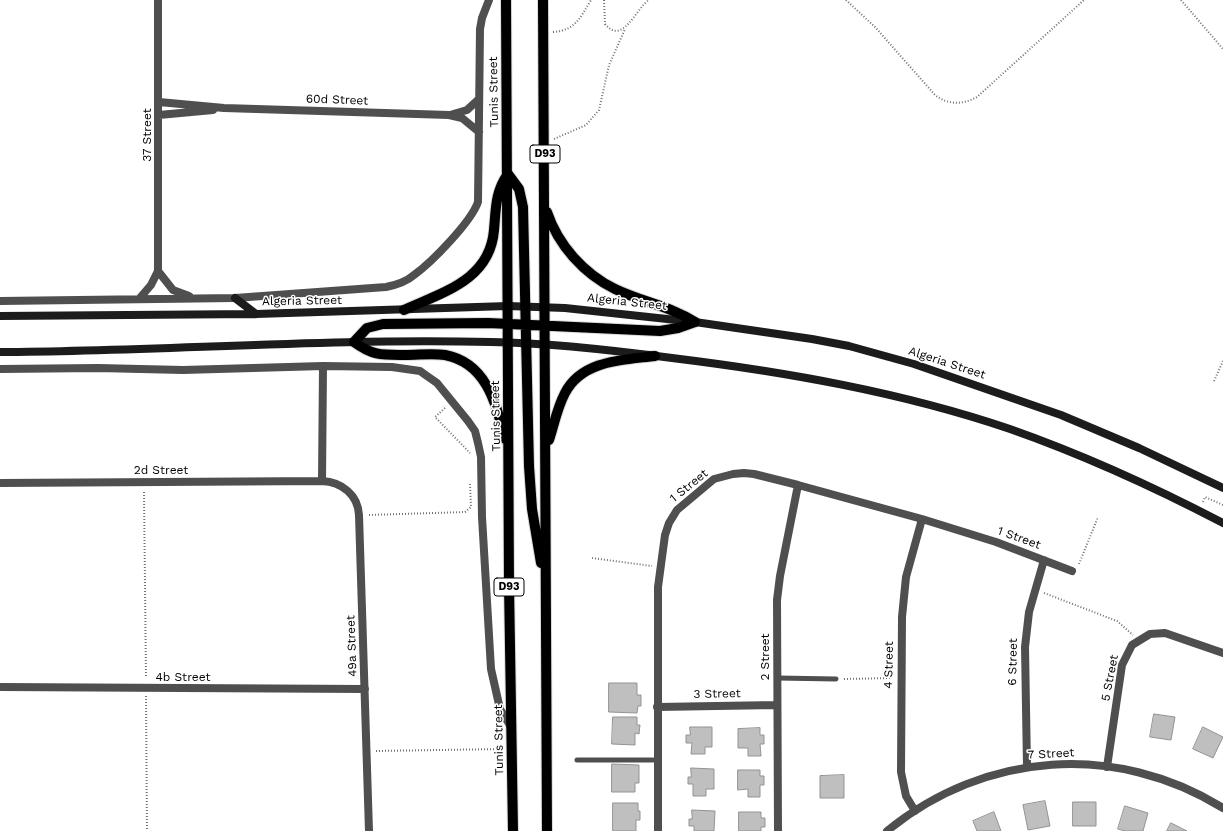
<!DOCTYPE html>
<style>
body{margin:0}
canvas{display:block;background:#fff}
</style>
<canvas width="1223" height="831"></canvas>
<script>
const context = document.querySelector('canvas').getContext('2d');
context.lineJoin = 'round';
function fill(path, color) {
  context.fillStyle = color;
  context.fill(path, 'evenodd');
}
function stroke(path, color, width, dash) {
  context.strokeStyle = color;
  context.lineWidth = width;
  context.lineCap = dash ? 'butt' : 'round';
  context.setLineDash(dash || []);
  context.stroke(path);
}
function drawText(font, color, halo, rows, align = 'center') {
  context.font = font + ' "Work Sans",sans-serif';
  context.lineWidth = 3;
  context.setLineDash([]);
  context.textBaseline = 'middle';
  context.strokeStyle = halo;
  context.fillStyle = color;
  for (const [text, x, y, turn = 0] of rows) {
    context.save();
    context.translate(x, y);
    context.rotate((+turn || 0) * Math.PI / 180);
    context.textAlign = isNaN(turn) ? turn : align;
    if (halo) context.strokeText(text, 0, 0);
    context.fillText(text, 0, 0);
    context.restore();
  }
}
const building = new Path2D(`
 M609 683H637V695H641V706H638L637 713 609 712Z
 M1154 714 1175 717 1171 740 1150 737Z
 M613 717H637V725H640L639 734 635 733V745L612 744Z
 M690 727H712V747H705V754H691L692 743H686V735H690Z
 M1203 727 1223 737 1213 758 1193 749Z
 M760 728V735H764V744H760L761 756H748V748H738V729Z
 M612 764 639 765V783H635V792H612Z
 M691 768 714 769V789H706V796H693V784H688V777H691Z
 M738 770H760V776H764V785H760V797H748V789L738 790Z
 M844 775V798H820V776Z
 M1045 801 1050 826 1028 830 1023 805Z
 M1073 802H1096V826H1073Z
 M613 803H638V811H640V820H636V831H613Z
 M1125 806 1148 813 1143 831H1125L1118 829Z
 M692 810 715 811 714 831H694V826H689V819H692Z
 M739 812H761V818H765V827H761V831H739Z
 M994 812 1001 831H977L973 821Z
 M1171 823 1187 831H1167Z`);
fill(building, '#bfbfbf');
stroke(building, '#939393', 1);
const primary = new Path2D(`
 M506 0 509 585 513 831
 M543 0 547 831
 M508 174 519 189 523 207 529 466 532 509 541 563
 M547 212C558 245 584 274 615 289 642 302 670 306 695 322
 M404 310C443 292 490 280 494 230 496 209 495 192 508 174
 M505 439C496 404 487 363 445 355 432 353 419 355 405 355 382 355 373 356 354 342L367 328 383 324 488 323 660 331 678 328 695 322
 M549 440C554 425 557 408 565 393 582 360 623 360 655 356`);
stroke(primary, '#dbdbdb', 12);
stroke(new Path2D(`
 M604 0 605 24C623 46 636 8 649 0
 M846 0 875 27 935 95C948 105 962 105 977 97L1084 0
 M1181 0 1223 49
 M553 32C576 30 580 18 591 0
 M554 139 586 125 599 110 609 65 625 29
 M1214 381 1223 361
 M445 408 435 417 470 453
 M144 492 146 678
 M1203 502 1205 497 1223 505
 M369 515 465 512 471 507 470 483
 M592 558 652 566
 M1079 564 1098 517
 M1044 593 1117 621 1133 635
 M844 679 892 678
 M146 696 147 831
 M376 751 502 749`), '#717171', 2, [1, 2]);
stroke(new Path2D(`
 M777 678 836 679
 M577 760H658`), '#4f4f4f', 5);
stroke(new Path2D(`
 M159 102 224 108 449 115 462 118 479 132
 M159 115 213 110
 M450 115 467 110 479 99
 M158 271 173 290 189 296
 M139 299 151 285 158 271V0
 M0 301 235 298 386 287C396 285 406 282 414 275 432 262 471 222 478 202L480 29 482 18 489 0
 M0 369 98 368 183 370 323 366 392 367 420 371 427 376 437 383 468 421 475 431 478 443 481 457 482 517 491 669 500 709 511 727
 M322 481 323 366
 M0 483 322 481C342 482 358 495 359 515L369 831
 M0 687 365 689
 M657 707 777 705
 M1027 767 1025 647 1029 612 1044 560
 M1107 767 1122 665 1132 645 1150 634 1165 633 1223 653
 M915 811 906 796 901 772 902 617 906 577 922 519
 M658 831V587L665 535 669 523 677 510 714 479 733 474 744 473 754 474 798 485 922 519 996 542 1072 571
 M778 831 777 600 780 576 798 485
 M887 831C985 751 1116 742 1223 808`), '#4f4f4f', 8);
stroke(new Path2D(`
 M235 298 256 314
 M0 316 256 314 508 306 565 308 695 322 812 339 849 346 914 364 1061 415 1139 448 1223 488
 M0 352C164 351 327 338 491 342 552 343 612 350 672 358 786 372 901 392 1010 429 1084 455 1154 487 1223 523`), '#1c1c1c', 8);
stroke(primary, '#000', 10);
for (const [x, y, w] of [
 [545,154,30],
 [509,587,30]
]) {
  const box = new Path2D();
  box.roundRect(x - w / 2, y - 9, w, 18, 3);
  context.fillStyle = '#fff';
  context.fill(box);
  stroke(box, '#000', 1);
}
drawText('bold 11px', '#000', null, [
 ["D93",545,154],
 ["D93",509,587]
]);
drawText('12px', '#000', '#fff', [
 ["Tunis Street",494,92,-91],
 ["60d Street",337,100,2],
 ["37 Street",147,135,-90],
 ["Algeria Street",302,301,-1],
 ["Algeria Street",627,302,6],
 ["Algeria Street",947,363,18],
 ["Tunis Street",496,416,-91],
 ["2d Street",161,470],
 ["1 Street",689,486,-39],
 ["1 Street",1019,538,20],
 ["49a Street",352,646,-92],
 ["2 Street",765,657,-90],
 ["6 Street",1013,662,-89],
 ["4 Street",889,665,-89],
 ["4b Street",183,677],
 ["5 Street",1110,678,-79],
 ["3 Street",717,694,-1],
 ["Tunis Street",499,740,-91],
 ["7 Street",1051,754,-3]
]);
</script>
